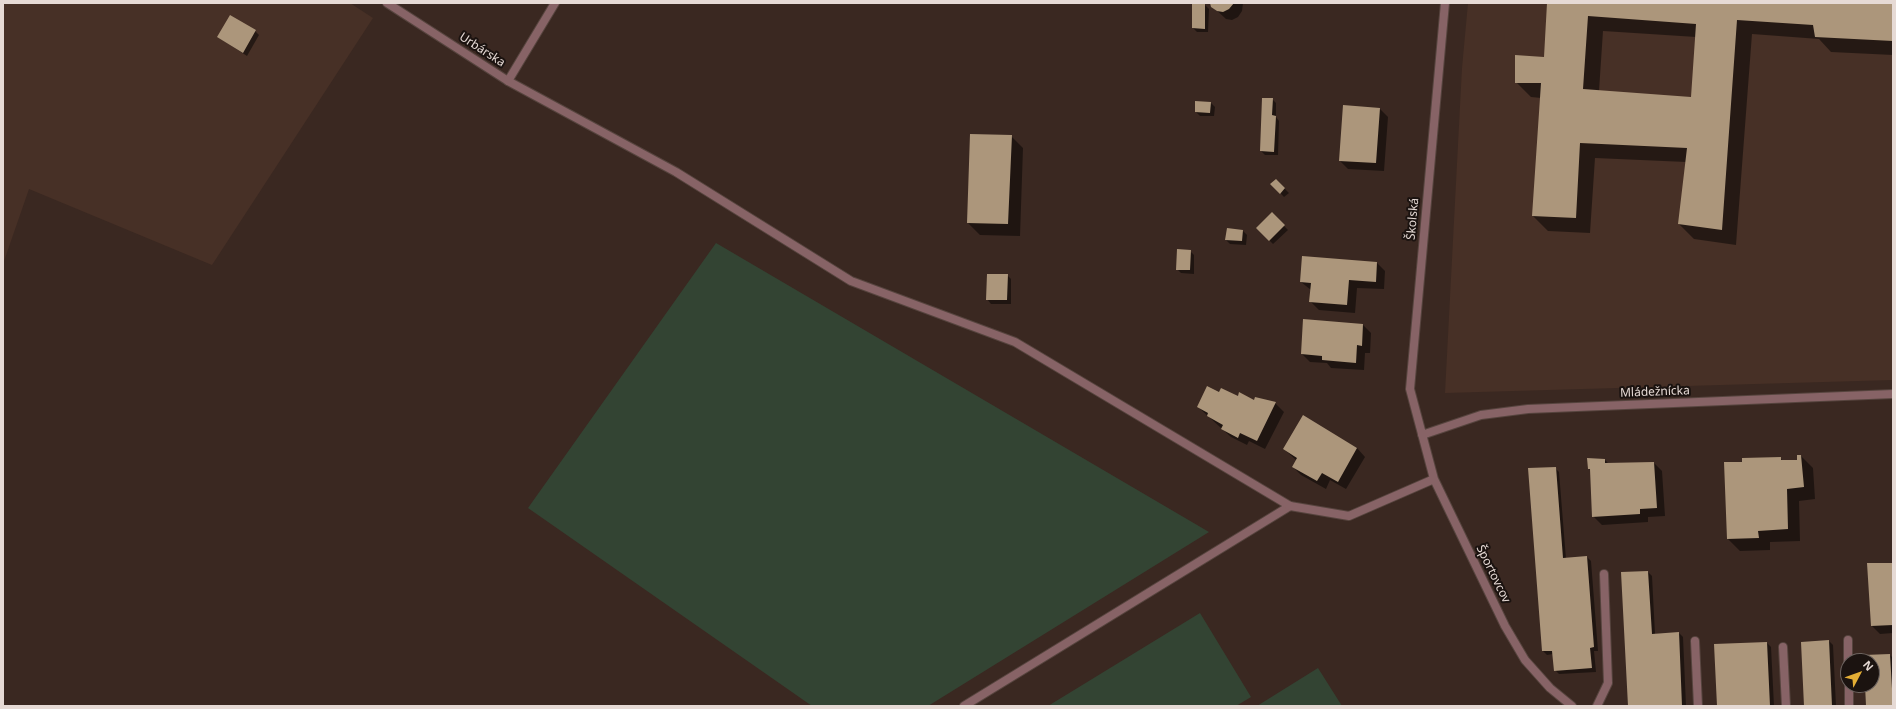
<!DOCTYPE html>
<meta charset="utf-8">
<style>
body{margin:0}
#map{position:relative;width:1896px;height:709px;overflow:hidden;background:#3a2821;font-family:"Noto Sans",sans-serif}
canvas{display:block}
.frame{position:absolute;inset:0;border:4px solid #e6dad5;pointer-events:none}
.north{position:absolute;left:1840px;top:653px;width:40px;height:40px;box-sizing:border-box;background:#1b1310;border:1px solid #6c635f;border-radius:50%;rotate:49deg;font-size:11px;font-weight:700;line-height:16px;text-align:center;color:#e6dad5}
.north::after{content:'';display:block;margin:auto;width:14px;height:18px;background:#e4ae35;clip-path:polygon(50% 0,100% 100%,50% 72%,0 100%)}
</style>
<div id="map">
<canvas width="1896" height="709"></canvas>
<div class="frame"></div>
<div class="north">N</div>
</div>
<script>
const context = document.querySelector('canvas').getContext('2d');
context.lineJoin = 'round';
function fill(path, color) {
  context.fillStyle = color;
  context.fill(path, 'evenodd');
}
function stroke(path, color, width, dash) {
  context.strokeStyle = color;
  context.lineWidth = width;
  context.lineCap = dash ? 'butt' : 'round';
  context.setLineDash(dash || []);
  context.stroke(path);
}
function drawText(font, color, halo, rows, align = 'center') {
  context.font = font + ' "Noto Sans",sans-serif';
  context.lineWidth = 4;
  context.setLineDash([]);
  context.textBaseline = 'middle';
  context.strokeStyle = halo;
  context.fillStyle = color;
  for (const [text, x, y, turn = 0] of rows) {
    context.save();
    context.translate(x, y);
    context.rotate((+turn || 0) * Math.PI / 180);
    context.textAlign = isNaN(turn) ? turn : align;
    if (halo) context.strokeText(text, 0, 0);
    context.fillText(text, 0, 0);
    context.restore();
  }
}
fill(new Path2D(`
 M3 3H350L373 18 212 265 29 189 3 264Z
 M1468 3H1893V380L1445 393 1462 68Z`), '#473026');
fill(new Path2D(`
 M716 243 1209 532 928 706H812L528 508Z
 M1200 613 1251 697 1236 706H1048Z
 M1318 668 1342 706H1257Z`), '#343');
fill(new Path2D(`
 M1211 3H1243L1242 11 1238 17 1232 20 1226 19 1212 6Z
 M1548 3H1788L1821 5V3H1893V55L1831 52 1819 39 1752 34 1736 245 1694 239 1679 224 1686 162 1595 158 1590 233 1548 231 1533 216 1541 98 1531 97 1516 82 1545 58ZM1603 31 1696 37 1692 98 1599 91Z
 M1205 5 1209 9 1208 32H1197L1193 28Z
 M255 31 259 35 247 56 218 37Z
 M1272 99 1276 103V117L1279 121 1278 155H1265L1261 151Z
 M1211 103 1215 107 1214 116H1200L1196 112Z
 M1380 109 1388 117 1384 171 1348 169 1340 161Z
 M1011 136 1023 148 1020 236 980 235 968 223Z
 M1276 180 1289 193 1284 197 1272 184Z
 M1272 214 1288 230 1273 244 1257 228Z
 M1243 231 1247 235 1246 245 1230 244 1226 240Z
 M1190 251 1194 255V274L1181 273 1177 269Z
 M1303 257 1377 263 1385 271 1384 289 1357 288 1355 313 1319 310 1310 301 1311 290 1301 282Z
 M1007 275 1011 279V304H991L987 299Z
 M1363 325 1371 333 1370 353H1365L1364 370 1331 368 1327 363 1310 362 1302 354Z
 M1220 393 1254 401 1256 398 1275 403 1284 412 1265 449 1249 441 1247 445 1231 437 1198 407Z
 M1303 417 1357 448 1365 457 1346 489 1330 480 1326 489 1301 475 1293 467 1296 460 1284 449Z
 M1801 456 1813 468 1815 499 1799 501 1800 541 1770 542V550L1740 551 1728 539 1743 463 1780 458 1783 461H1798Z
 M1605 460 1609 464 1654 463 1662 471 1665 516 1648 517V522L1602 525 1593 516 1591 470 1589 469Z
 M1555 468 1559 472 1566 559 1587 557 1591 561 1598 651H1594L1596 672 1559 674 1555 670 1553 654 1547 655 1543 651Z
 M1893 564V633L1880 634 1872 626Z
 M1648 572 1652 576 1655 634 1679 633 1683 637 1686 706H1629Z
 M1829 641 1833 645 1836 706H1805Z
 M1767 643 1771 647 1774 706H1718Z
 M1890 655 1893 658V706H1867L1866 685H1872V661H1865Z`), '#0007');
fill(new Path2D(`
 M1192 3 1205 4V29L1192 28Z
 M1210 3H1234L1229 9 1223 12 1217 11 1211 7Z
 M1547 3 1820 4V3H1893V41L1815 37 1813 25 1737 20 1722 230 1678 224 1687 148 1580 143 1576 218 1532 216 1541 83H1515V55L1544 57ZM1588 16 1696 24 1691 97 1583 89Z
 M230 15 256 30 243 53 217 37Z
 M1262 98H1273L1272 115 1276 116 1274 152 1260 151Z
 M1195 101 1211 102 1210 113 1195 112Z
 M1343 105 1380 108 1376 163 1339 161Z
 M970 134 1012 135 1008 224 967 223Z
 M1276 179 1285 188 1280 194 1270 184Z
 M1272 212 1285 225 1269 241 1256 228Z
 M1227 228 1243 230 1242 241 1225 240Z
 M1177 249 1191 250 1190 270H1176Z
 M1302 256 1377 262 1376 282 1349 280 1347 305 1309 302 1311 283 1300 282Z
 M987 274H1008L1007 300H986Z
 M1303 319 1363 324 1362 346 1357 345 1356 363 1322 360V356L1301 354Z
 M1207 386 1219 392 1221 388 1238 396 1239 392 1254 400 1255 397 1276 402 1257 441 1240 433 1238 438 1221 429 1223 425 1207 416 1208 413 1197 407Z
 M1303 415 1357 448 1338 482 1322 473 1317 481 1292 467 1297 458 1283 449Z
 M1797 455H1801L1804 487 1787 489 1788 529 1758 531 1759 538 1727 539 1724 462H1742V458L1781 457V460H1797Z
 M1587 458 1605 459V463L1654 462 1657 508 1640 509V514L1592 517 1590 469H1588Z
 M1556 467 1563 558 1587 556 1594 647 1590 648 1592 668 1554 671 1552 651H1542L1528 468Z
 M1867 563H1893V625L1871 626Z
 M1648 571 1652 634 1679 632 1682 706H1628L1621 572Z
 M1829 640 1832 706H1804L1801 642Z
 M1767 642 1770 706H1717L1714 644Z
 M1890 654 1893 706H1866L1865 685H1872V661H1864V655Z`), '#ac967b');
const service = new Path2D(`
 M508 81 555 3
 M1848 640V661
 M1695 641 1698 706
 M1783 647 1786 706
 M1849 685V706
 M964 706 1290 506
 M1597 706 1608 683 1604 574`);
const minor = new Path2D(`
 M387 3 508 81 676 172 851 281 1015 342 1290 506 1349 516 1434 479
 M1445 3 1410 389 1434 479 1505 626 1525 660 1550 688 1572 706
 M1422 435 1481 415 1528 409 1893 394`);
stroke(service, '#56443e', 10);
stroke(minor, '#56443e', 10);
stroke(service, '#876366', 8);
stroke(minor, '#876366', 8);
drawText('12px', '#e6dad5', '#1b1310', [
 ["Urbárska",482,50,33],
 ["Školská",1413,219,-85],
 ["Mládežnícka",1655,392,-2],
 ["Športovcov",1493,574,64]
]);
</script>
